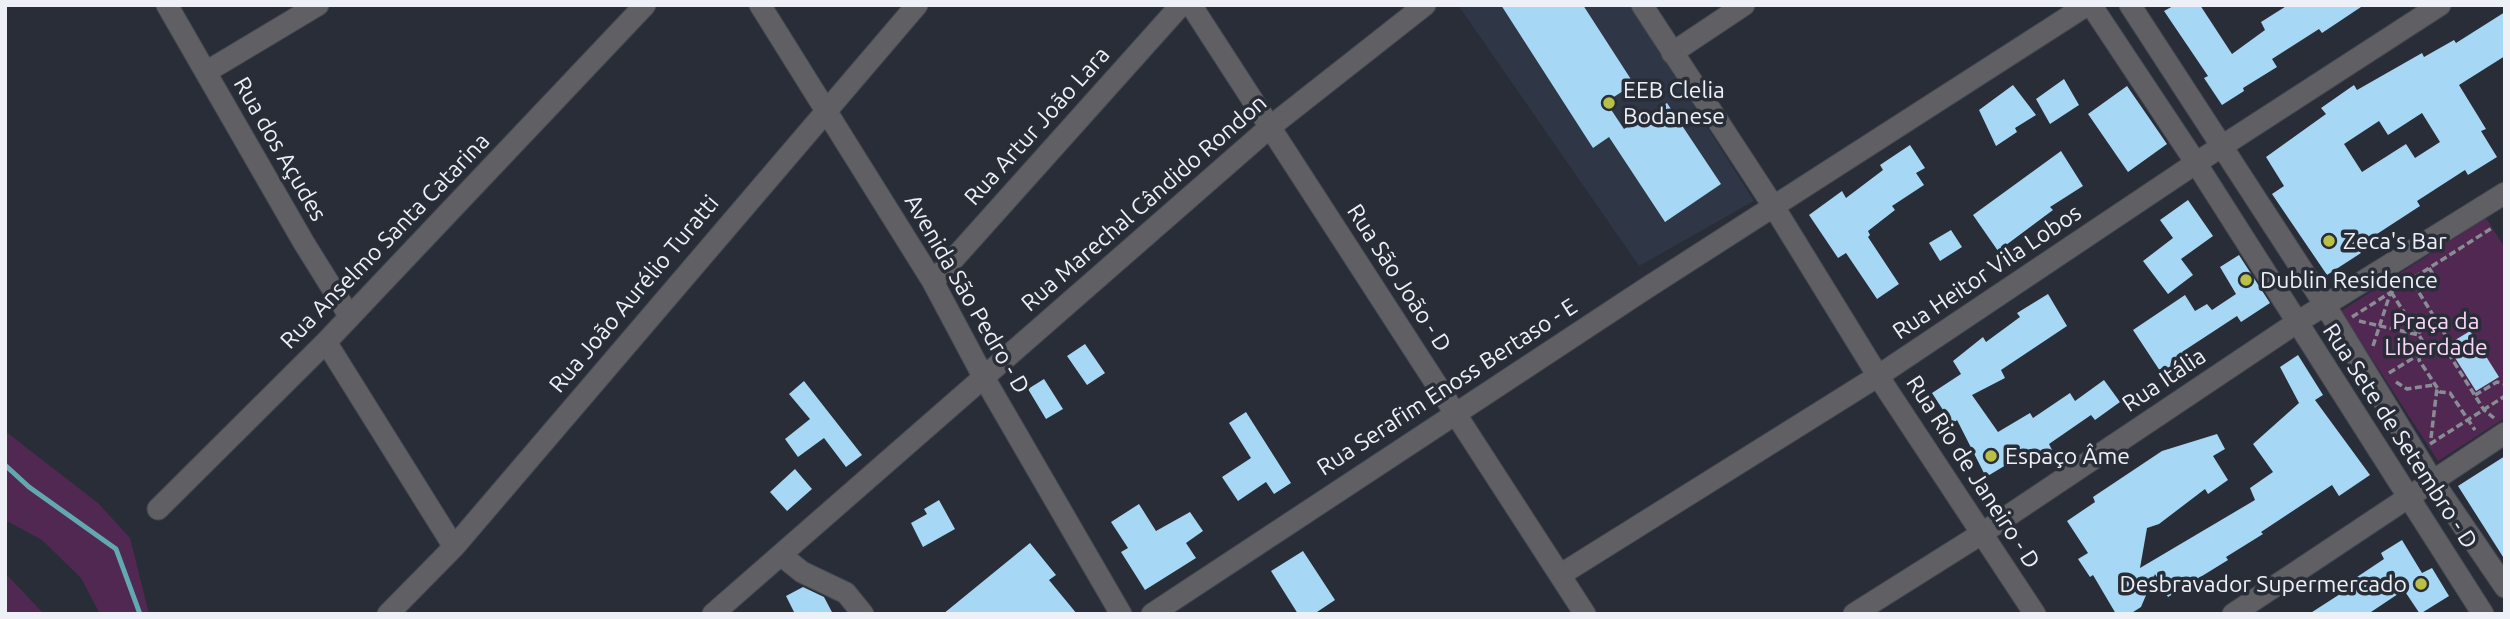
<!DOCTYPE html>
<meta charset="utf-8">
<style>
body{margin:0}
#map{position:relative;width:2510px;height:619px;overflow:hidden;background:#282d37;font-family:Ubuntu,sans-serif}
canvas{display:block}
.frame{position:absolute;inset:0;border:7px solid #edf1f7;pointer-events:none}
</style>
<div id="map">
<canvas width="2510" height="619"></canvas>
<div class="frame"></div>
</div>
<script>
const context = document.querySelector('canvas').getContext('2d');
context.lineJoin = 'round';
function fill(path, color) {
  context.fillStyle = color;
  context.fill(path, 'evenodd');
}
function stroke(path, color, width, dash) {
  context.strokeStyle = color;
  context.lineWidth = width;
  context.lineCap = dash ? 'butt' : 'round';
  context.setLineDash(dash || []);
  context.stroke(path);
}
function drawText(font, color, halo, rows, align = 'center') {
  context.font = font + ' Ubuntu,sans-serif';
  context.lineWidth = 7;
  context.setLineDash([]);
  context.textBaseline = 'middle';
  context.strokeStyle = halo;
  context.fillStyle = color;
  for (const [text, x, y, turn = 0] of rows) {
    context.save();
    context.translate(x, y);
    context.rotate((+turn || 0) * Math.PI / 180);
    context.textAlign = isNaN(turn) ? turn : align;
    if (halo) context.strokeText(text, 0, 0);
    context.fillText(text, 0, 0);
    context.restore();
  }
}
fill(new Path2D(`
 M1458 5H1630L1754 201 1639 266Z`), '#2f3646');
fill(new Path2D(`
 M2486 218 2505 248V418L2438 461 2341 311Z
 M5 431 98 503 130 538 149 614H100L81 578 42 540 5 520Z
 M5 573 44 614H5Z`), '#512851');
stroke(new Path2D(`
 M5 465 29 487 116 549 140 614`), '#61a8b0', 5);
fill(new Path2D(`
 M1501 5H1583L1634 84 1606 102 1624 129 1667 103 1721 184 1665 222 1609 137 1593 148Z
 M2175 5H2200L2232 54 2265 30 2261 22 2288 5H2364L2322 33 2319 29 2272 59 2277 67 2243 88 2244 91 2222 105 2204 78 2208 76 2164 11Z
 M2505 12V56L2459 85 2486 129 2481 131 2497 157 2468 175 2465 170 2417 201 2420 206 2357 247 2361 253 2327 275 2272 194 2284 186 2266 157 2326 114 2321 108 2354 85 2357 90 2422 53 2424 57 2454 40 2456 43ZM2422 113 2440 142 2415 158 2406 144 2362 172 2344 144 2379 121 2388 135Z
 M2064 79 2079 105 2050 124 2036 99Z
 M2013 85 2036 115 2015 128 2017 132 1996 146 1979 110Z
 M2127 86 2167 144 2128 172 2088 114Z
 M1910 145 1925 168 1916 173 1924 185 1892 206 1895 210 1868 231 1870 235 1868 237 1899 284 1877 299 1846 253 1838 258 1809 215 1842 191 1846 198 1883 170 1880 165Z
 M2061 151 2083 186 2050 207 2053 210 1998 251 1973 215Z
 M2188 200 2213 236 2181 259 2193 275 2168 294 2143 261 2173 238 2160 220Z
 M1951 230 1962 247 1940 261 1929 243Z
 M2239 255 2270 303 2241 322 2237 316 2182 352 2186 358 2162 374 2133 330 2185 295 2195 311 2207 304 2212 310 2236 294 2220 267Z
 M2048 294 2067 326 2001 370 2005 378 1972 395 1998 432 2030 413 2033 418 2070 393 2075 401 2104 380 2120 402 2095 420 2091 415 2049 444 2052 450 2037 459 2035 456 2020 465 2016 459 1986 477 1957 420 1952 424 1932 393 1961 374 1953 361 1983 337 1986 342 2020 317 2017 313Z
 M2470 331 2499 377 2476 391 2447 345Z
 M1085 344 1105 373 1087 385 1067 356Z
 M2298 355 2323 395 2315 400 2370 475 2339 496 2332 485 2261 532 2263 534 2226 557 2228 560 2168 597 2155 574 2141 607 2130 614H2116L2093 575 2090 577 2078 559 2088 553 2067 521 2095 502 2093 497 2162 451 2217 434 2225 449 2213 456 2228 480 2208 494 2205 489 2159 524 2147 528 2140 568 2255 500 2250 488 2273 472 2253 444 2299 403 2280 367Z
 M1044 379 1063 409 1046 419 1028 389Z
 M804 381 862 455 846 467 824 438 798 457 785 439 810 419 789 394Z
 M1246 412 1291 483 1274 494 1266 482 1238 501 1222 477 1251 458 1229 423Z
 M2505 456V560L2458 486Z
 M795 469 812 489 787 511 770 492Z
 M939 500 955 529 923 547 911 523 927 514 924 509Z
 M1139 504 1156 531 1190 512 1203 531 1186 543 1196 558 1145 590 1121 552 1128 548 1111 522Z
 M2402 540 2422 573 2432 568 2449 596 2420 614 2404 590 2368 614H2309L2351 587 2348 583 2384 559 2381 553Z
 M1030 543 1056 575 1049 580 1077 614H943Z
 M1303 551 1335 600 1314 614H1298L1271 571Z
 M803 587 824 597 833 614H795L786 596Z`), '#a6d7f5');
const minor = new Path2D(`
 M167 5 304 243 350 317
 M760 5 933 282 983 376 1121 614
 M1191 5 1585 614
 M1642 5 1774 207 1878 376 2035 614
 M2091 5 2196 163 2483 614
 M2130 5 2325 305 2432 480 2505 587
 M1672 53 1744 5
 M206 72 318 5
 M933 282 1181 5
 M326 342 454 547
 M158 509 326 342 645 5
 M782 556 802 572 846 593 863 614
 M1560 575 1878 376 2196 163 2440 5
 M388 614 454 547 917 5
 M713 614 1270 127 1425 5
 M1152 614 1645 289 2087 5
 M1854 614 1981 534 2296 323 2505 193
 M2233 614 2505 433`);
stroke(minor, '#444852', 23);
stroke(new Path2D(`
 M2429 268 2436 279
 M2408 275 2448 339 2442 343 2484 410 2494 418
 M2391 292 2424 343 2419 360 2440 392 2450 393 2475 430
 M2352 317 2492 228
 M2359 321 2419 335
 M2418 333 2437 321
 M2373 346 2390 294
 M2389 373 2442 340
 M2396 382 2407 389 2434 385
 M2475 395 2497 382 2505 384
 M2431 438 2437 388
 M2430 444 2505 396`), '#888d95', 3.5, [7, 3.5]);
stroke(minor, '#605f64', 21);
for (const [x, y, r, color] of [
 [1609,103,7,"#bac045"],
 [2329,241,7,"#bac045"],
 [2246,280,7,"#bac045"],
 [1991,456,7,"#bac045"],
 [2421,584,7,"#bac045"]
]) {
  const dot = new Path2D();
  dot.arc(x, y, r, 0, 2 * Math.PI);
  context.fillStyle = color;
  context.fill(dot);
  stroke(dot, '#282d37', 2.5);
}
drawText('23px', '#edf1f7', '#282d37', [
 ["EEB Clelia",1623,90],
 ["Bodanese",1623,116],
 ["Zeca's Bar",2343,241],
 ["Dublin Residence",2260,280],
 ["Espaço Âme",2005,456],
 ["Desbravador Supermercado",2407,584,"right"]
], 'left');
drawText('23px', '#edf1f7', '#282d37', [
 ["Rua Artur João Lara",1037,126,-48],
 ["Rua dos Açudes",280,149,60],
 ["Rua Marechal Cândido Rondon",1144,203,-41],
 ["Rua Anselmo Santa Catarina",385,241,-46],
 ["Rua Heitor Vila Lobos",1987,272,-34],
 ["Rua São João - D",1399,278,57],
 ["Rua João Aurélio Turatti",634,294,-50],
 ["Avenida São Pedro - D",967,294,60],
 ["Rua Itália",2164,380,-34],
 ["Rua Serafim Enoss Bertaso - E",1447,387,-33],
 ["Rua Sete de Setembro - D",2400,436,57],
 ["Rua Rio de Janeiro - D",1973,472,57]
]);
drawText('23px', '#f9d8f8', '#282d37', [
 ["Praça da",2436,321],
 ["Liberdade",2436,347]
]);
</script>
